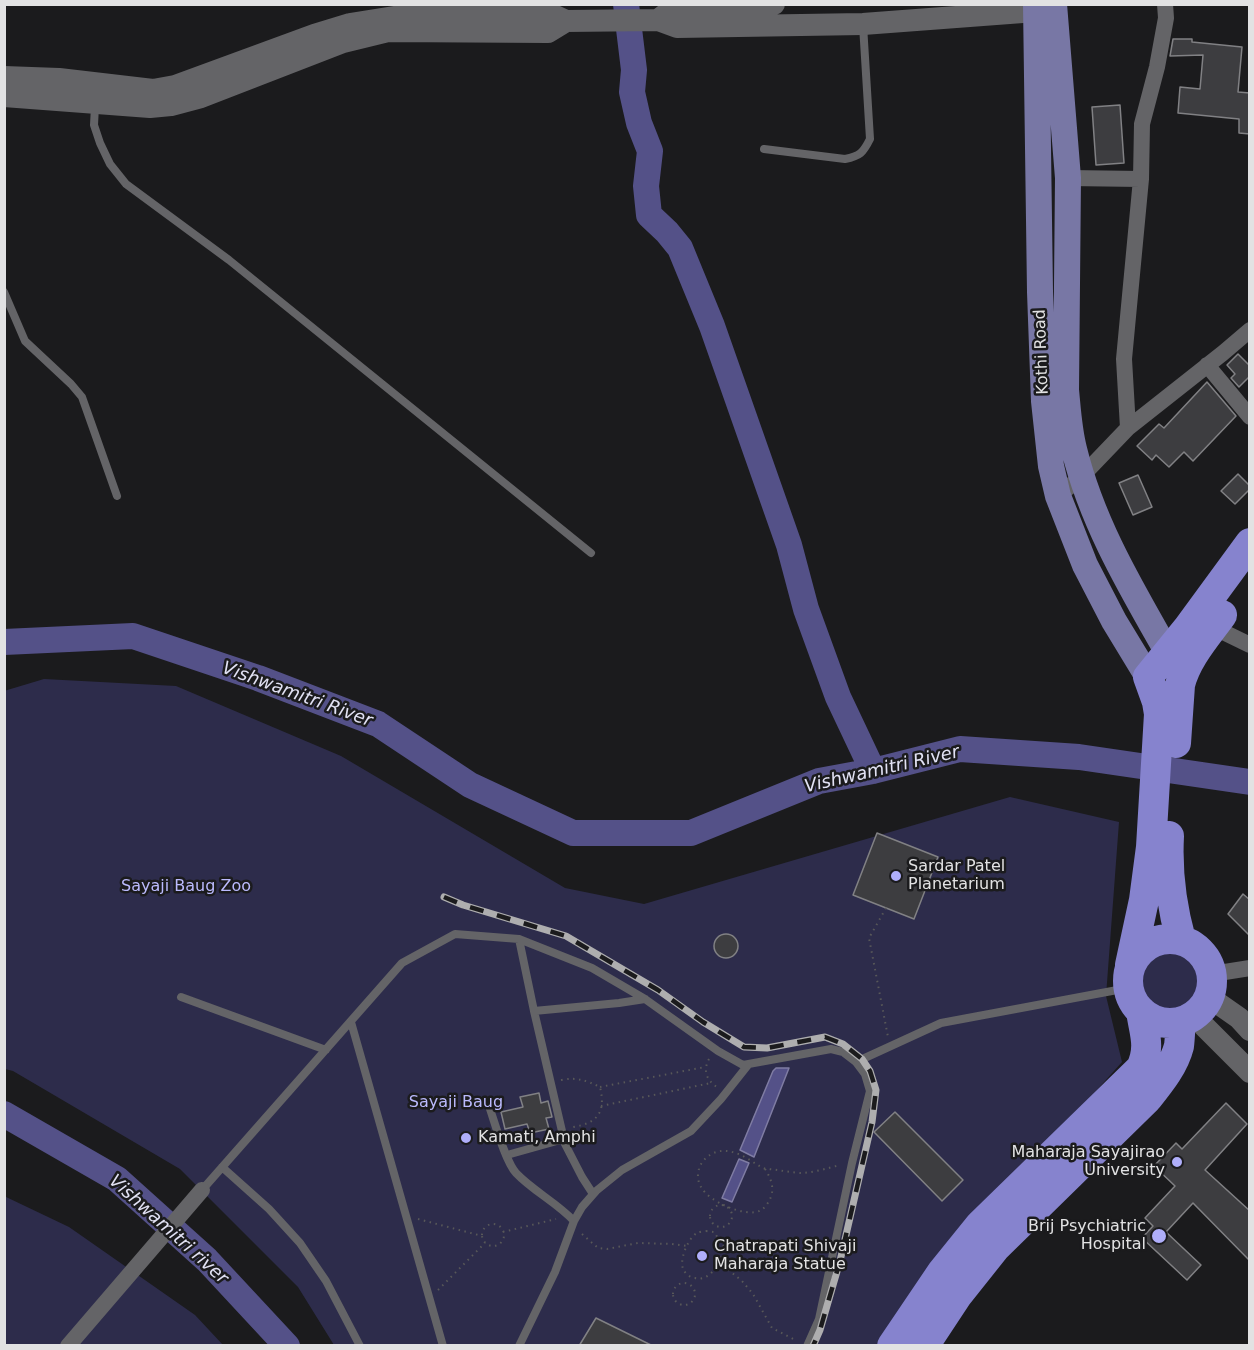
<!DOCTYPE html>
<style>
body{margin:0}
#map{position:relative;width:1254px;height:1350px;overflow:hidden;background:#1b1b1d;font-family:"DejaVu Sans",sans-serif}
canvas{display:block}
.frame{position:absolute;inset:0;border:6px solid #e2e2e3;pointer-events:none}
</style>
<div id="map">
<canvas width="1254" height="1350"></canvas>
<div class="frame"></div>
</div>
<script>
const context = document.querySelector('canvas').getContext('2d');
context.lineJoin = 'round';
function fill(path, color) {
  context.fillStyle = color;
  context.fill(path, 'evenodd');
}
function stroke(path, color, width, dash) {
  context.strokeStyle = color;
  context.lineWidth = width;
  context.lineCap = dash ? 'butt' : 'round';
  context.setLineDash(dash || []);
  context.stroke(path);
}
function drawText(font, color, halo, rows, align = 'center') {
  context.font = font + ' "DejaVu Sans",sans-serif';
  context.lineWidth = 5;
  context.setLineDash([]);
  context.textBaseline = 'middle';
  context.strokeStyle = halo;
  context.fillStyle = color;
  for (const [text, x, y, turn = 0] of rows) {
    context.save();
    context.translate(x, y);
    context.rotate((+turn || 0) * Math.PI / 180);
    context.textAlign = isNaN(turn) ? turn : align;
    if (halo) context.strokeText(text, 0, 0);
    context.fillText(text, 0, 0);
    context.restore();
  }
}
fill(new Path2D(`
 M44 679 176 686 341 756 565 888 644 904 1010 797 1119 822 1106 996 1122 1062 1029 1166 883 1345H334L298 1287 180 1169 13 1071 5 1069 4 691Z
 M1138 979a31 31 0 1 1 62 0a31 31 0 1 1-62 0Z
 M4 1196 69 1227 195 1315 223 1345H5Z`), '#2d2c4b');
const water = new Path2D(`
 M776 1068H789L754 1157 740 1150 773 1071Z
 M739 1159 749 1163 732 1202 722 1198Z`);
fill(water, '#545188');
stroke(water, '#7f7ca3', 1.5);
stroke(new Path2D(`
 M626 4 634 70 632 92 639 123 650 151 646 186 649 215 667 232 680 248 712 326 789 545 806 609 838 697 873 771
 M4 642 133 636 258 678 378 724 470 785 573 833H691L819 781 873 771 960 749 1079 757 1250 782
 M4 1114 117 1179 207 1260 287 1346`), '#545188', 26);
const building = new Path2D(`
 M1173 39H1192V42L1242 47 1238 92 1250 93V134L1239 133V119L1178 113 1180 87 1200 89 1203 55 1170 56Z
 M1120 105 1124 163 1096 165 1092 107Z
 M1238 354 1250 366V376L1239 387 1231 378 1235 374 1227 365Z
 M1207 382 1236 416 1193 461 1184 452 1169 467 1156 455 1152 460 1137 446 1159 424 1164 428Z
 M1238 474 1250 486V489L1235 504 1221 491Z
 M1138 475 1152 507 1133 515 1119 483Z
 M877 833 938 857 914 919 853 895Z
 M1243 894 1250 900V936L1228 914Z
 M714 946a12 12 0 1 1 24 0a12 12 0 1 1-24 0Z
 M539 1093 541 1103 548 1101 552 1117 546 1118 549 1129 530 1133 527 1124 505 1129 501 1112 523 1107 520 1097Z
 M1226 1103 1247 1124 1205 1170 1250 1211V1261L1193 1203 1166 1232 1201 1265 1187 1280 1142 1238 1153 1226 1145 1218 1175 1186 1154 1166 1176 1143 1182 1149Z
 M895 1112 963 1180 942 1201 874 1132Z
 M596 1318 653 1346H579Z`);
fill(building, '#3d3d40');
stroke(building, '#818184', 1.5);
stroke(new Path2D(`
 M886 908 869 938 888 1037
 M709 1059C703 1070 706 1080 717 1087
 M561 1080C577 1077 585 1080 600 1087 606 1112 598 1123 573 1127
 M600 1087 705 1067
 M601 1106 711 1083
 M765 1169C771 1178 775 1189 770 1199 768 1203 765 1208 761 1210 747 1219 708 1201 701 1187 698 1183 697 1174 699 1169 700 1164 705 1158 710 1155 725 1145 743 1155 756 1164 760 1166 763 1169 768 1169 779 1170 789 1172 800 1173 813 1173 828 1168 840 1165
 M710 1216a11 11 0 1 1 22 0a11 11 0 1 1-22 0Z
 M418 1219 482 1236
 M482 1235a11 11 0 1 1 22 0a11 11 0 1 1-22 0Z
 M706 1231 714 1232 724 1247C721 1260 712 1282 695 1278 691 1278 686 1274 684 1271 678 1261 688 1238 697 1233 699 1232 704 1231 706 1231Z
 M503 1232 556 1219
 M582 1234 598 1248 607 1249 638 1243 672 1244 687 1246
 M719 1262 742 1281 753 1294 772 1328 797 1341
 M673 1294a11 11 0 1 1 22 0a11 11 0 1 1-22 0Z
 M438 1290 485 1243`), '#585859', 2, [1.5, 4.5]);
stroke(new Path2D(`
 M95 106 94 125 100 143 110 164 126 184 229 260 591 553
 M764 149 845 159C860 156 863 153 870 139L863 25
 M4 292 25 341 71 384 82 397 117 496
 M519 939 534 1011 565 1144 582 1177 593 1194
 M181 997 326 1050
 M534 1011 619 1003 645 999
 M351 1022 443 1346
 M488 1103C494 1120 505 1161 516 1173 533 1191 556 1202 574 1221L555 1272 519 1346
 M507 1155 564 1139
 M222 1167 269 1209 300 1243 326 1281 360 1346
 M202 1190 402 963 455 934 519 939 592 968 645 999 718 1051 743 1065 831 1049 843 1052 856 1062 941 1023 1128 988
 M574 1221 582 1207 596 1191 622 1170 691 1131 721 1099 748 1065
 M807 1346 819 1319 852 1163 870 1091 865 1074 856 1062`), '#646467', 8);
stroke(new Path2D(`
 M1068 178 1141 179 1142 124 1157 67 1166 18 1165 4
 M1207 365 1250 417
 M1128 428 1124 359 1141 179
 M1058 496 1082 476 1128 428 1223 353 1250 330
 M1213 627 1250 645
 M1212 974 1250 968
 M68 1346 202 1190`), '#646467', 16);
stroke(new Path2D(`
 M658 20 671 10 774 4
 M4 77 59 79 153 90 175 86 314 35 350 24 419 13 551 14 566 21 658 20 677 27 863 24 1036 11H1053
 M4 96 150 107 171 105 201 97 343 42 388 31 548 32 566 21
 M1209 997 1239 1018 1250 1030
 M1194 1016 1250 1072`), '#646467', 22);
stroke(new Path2D(`
 M1036 4 1040 292 1044 401 1051 466 1058 496 1085 565 1114 621 1148 677
 M1054 4 1068 178 1066 390C1068 410 1069 430 1074 449 1092 523 1131 588 1168 653`), '#7877a5', 26);
stroke(new Path2D(`
 M1176 743 1180 685C1186 659 1207 636 1222 615
 M1169 836C1167 873 1171 904 1181 940
 M1128 981a42 42 0 1 1 84 0a42 42 0 1 1-84 0Z
 M1130 965 1144 900 1151 847 1159 714 1157 702 1148 677 1187 629 1250 543
 M892 1346 942 1272 980 1225 1141 1068C1151 1046 1144 1033 1141 1011
 M924 1346 957 1296 996 1247 1147 1099C1159 1084 1174 1066 1179 1046 1180 1038 1180 1030 1181 1022`), '#8683ce', 30);
const rail = new Path2D(`
 M444 897 463 905 566 936 658 990 703 1022 744 1047 767 1048 825 1037 843 1044 862 1059 870 1071 876 1090 872 1122 840 1261 820 1330 813 1346`);
stroke(rail, '#aeaeaf', 7);
stroke(rail, '#1b1b1d', 4.5, [14]);
for (const [x, y, r, color] of [
 [896,876,6,"#afaefa"],
 [466,1138,6,"#afaefa"],
 [1177,1162,6,"#afaefa"],
 [1159,1236,8,"#afaefa"],
 [702,1256,6,"#afaefa"]
]) {
  const dot = new Path2D();
  dot.arc(x, y, r, 0, 2 * Math.PI);
  context.fillStyle = color;
  context.fill(dot);
  stroke(dot, '#1b1b1d', 2);
}
drawText('16px', '#e2e2e3', '#1b1b1d', [
 ["Kothi Road",1042,352,-92]
]);
drawText('16px', '#e2e2e3', '#1b1b1d', [
 ["Sardar Patel",908,867],
 ["Planetarium",908,885],
 ["Kamati, Amphi",478,1138],
 ["Maharaja Sayajirao",1165,1153,"right"],
 ["University",1165,1171,"right"],
 ["Brij Psychiatric",1146,1227,"right"],
 ["Hospital",1146,1245,"right"],
 ["Chatrapati Shivaji",714,1247],
 ["Maharaja Statue",714,1265]
], 'left');
drawText('16px', '#bbbafd', '#1b1b1d', [
 ["Sayaji Baug Zoo",186,887],
 ["Sayaji Baug",456,1103]
]);
drawText('italic 18px', '#e2e2f4', '#1b1b1d', [
 ["Vishwamitri River",297,695,20],
 ["Vishwamitri River",882,770,-13],
 ["Vishwamitri river",168,1230,42]
]);
</script>
